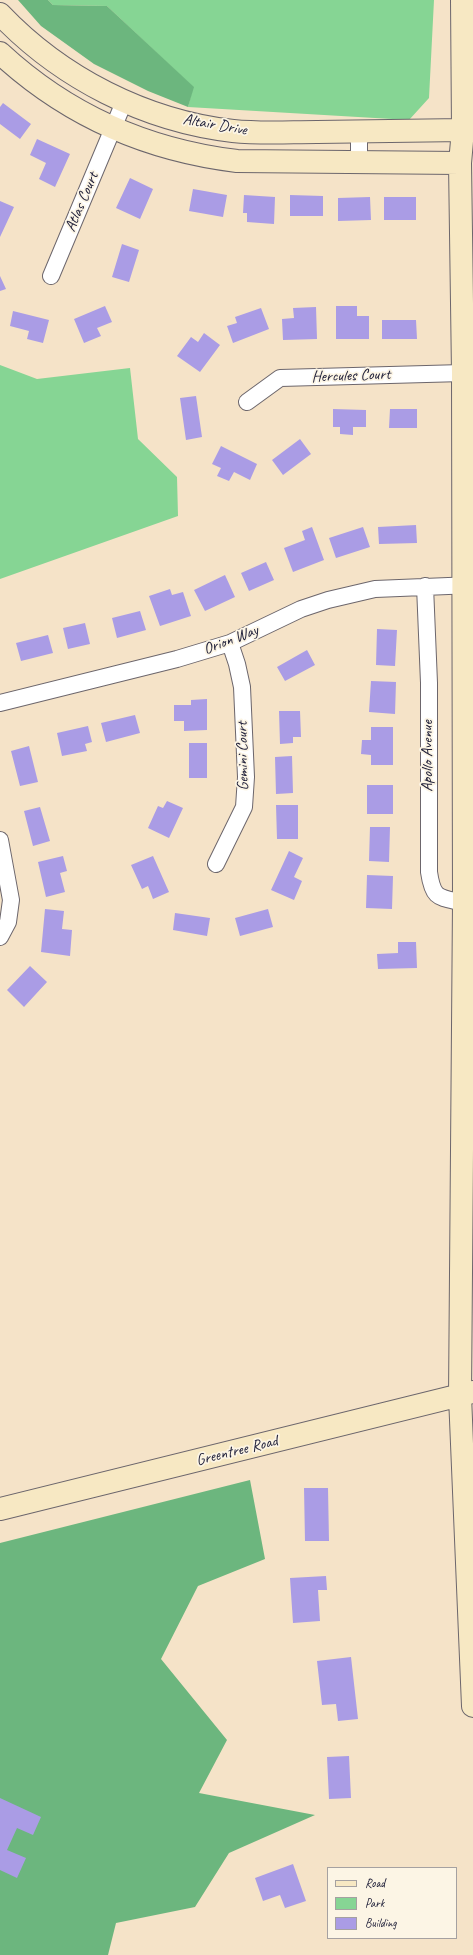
<!DOCTYPE html>
<style>
body{margin:0}
#map{position:relative;width:473px;height:1955px;overflow:hidden;background:#f5e3c8;font-family:Caveat,sans-serif}
canvas{display:block}
.legend{position:absolute;left:327px;top:1867px;width:130px;height:72px;box-sizing:border-box;background:#fcf5e5;border:1px solid #a5a1a1;margin:0;padding:5px 7px;list-style:none;font-size:12px;color:#22223b}
.legend li{display:flex;align-items:center;gap:8px;height:20px}
.legend b{width:20px;border:1px solid #a5a1a1}
</style>
<div id="map">
<canvas width="473" height="1955"></canvas>
<ul class="legend">
<li><b style="height:5px;background:#f7e8c3"></b>Road</li>
<li><b style="height:11px;background:#86d594"></b>Park</li>
<li><b style="height:11px;background:#aa9ce5"></b>Building</li>
</ul>
</div>
<script>
const context = document.querySelector('canvas').getContext('2d');
context.lineJoin = 'round';
function fill(path, color) {
  context.fillStyle = color;
  context.fill(path, 'evenodd');
}
function stroke(path, color, width, dash) {
  context.strokeStyle = color;
  context.lineWidth = width;
  context.lineCap = dash ? 'butt' : 'round';
  context.setLineDash(dash || []);
  context.stroke(path);
}
function drawText(font, color, halo, rows, align = 'center') {
  context.font = font + ' Caveat,sans-serif';
  context.lineWidth = 3.5;
  context.setLineDash([]);
  context.textBaseline = 'middle';
  context.strokeStyle = halo;
  context.fillStyle = color;
  for (const [text, x, y, turn = 0] of rows) {
    context.save();
    context.translate(x, y);
    context.rotate((+turn || 0) * Math.PI / 180);
    context.textAlign = isNaN(turn) ? turn : align;
    if (halo) context.strokeText(text, 0, 0);
    context.fillText(text, 0, 0);
    context.restore();
  }
}
fill(new Path2D(`
 M48 0H434L429 98 409 120 188 107 193 87 107 6 53 5Z
 M0 365 37 379 130 368 138 439 177 477 178 516 0 579Z`), '#86d594');
fill(new Path2D(`
 M18 0H48L53 5 107 6 194 87 188 107 148 91 94 64 41 26Z
 M250 1480 265 1559 198 1586 161 1659 227 1740 199 1793 315 1815 229 1853 195 1907 116 1923 108 1955H0V1543Z`), '#6cb67e');
fill(new Path2D(`
 M3 103 31 124 20 139 0 124V107Z
 M37 139 70 154 55 187 39 179 46 163 30 155Z
 M130 178 153 189 140 219 116 208Z
 M193 189 227 195 223 217 189 211Z
 M244 195 275 197 274 224 247 222V213H243Z
 M290 195 323 196V216H290Z
 M370 197 371 220 338 221V198Z
 M384 197H416V220H384Z
 M0 201 14 207 0 237Z
 M122 244 139 250 129 282 112 277Z
 M0 276 6 289 0 291Z
 M105 306 112 322 97 328 101 336 84 343 74 319Z
 M336 306H357V316H369V339H336Z
 M316 307 317 339 283 340 282 319 294 318 293 308Z
 M261 308 269 329 233 343 227 326 237 323 235 317Z
 M13 311 49 320 43 343 27 339 29 331 10 326Z
 M382 320H416L417 339H382Z
 M204 333 220 345 200 372 177 356 191 337 198 342Z
 M196 396 202 437 186 440 180 398Z
 M333 409 366 410V427H353V435L340 434V427H333Z
 M390 409H417V428H389Z
 M300 439 311 454 283 475 272 460Z
 M221 446 257 464 250 480 234 472 229 481 217 476 221 468 212 464Z
 M416 525 417 543 379 544 378 527Z
 M312 527 324 560 293 572 284 548 305 540 302 531Z
 M363 527 370 547 336 558 329 538Z
 M266 562 274 580 249 591 241 573Z
 M225 575 235 597 205 611 194 590Z
 M170 589 172 595 183 592 191 616 160 626 149 596Z
 M140 611 146 630 117 638 112 618Z
 M85 623 90 644 68 649 63 628Z
 M377 629 397 630 395 666 376 665Z
 M48 635 53 653 21 661 16 643Z
 M307 650 315 665 285 681 277 667Z
 M371 681 396 682 395 714 369 712Z
 M207 699V730L184 731V721H174V705H191V700Z
 M279 711H300L301 737H293V743L280 744Z
 M135 715 140 733 106 742 101 723Z
 M88 726 92 742 85 744 87 751 62 756 57 733Z
 M371 727H393V765H371V755L361 754 362 740H371Z
 M189 743H207V778H189Z
 M29 746 38 782 20 786 11 751Z
 M292 756 293 793 276 794 275 757Z
 M367 785H393V814H367Z
 M167 801 183 808 169 838 148 828 158 806 163 808Z
 M276 805H298V839H277Z
 M40 807 50 841 33 846 24 811Z
 M370 827H390L389 862 369 861Z
 M289 851 303 858 294 877 302 881 294 900 271 890Z
 M63 856 67 871 60 873 65 892 46 897 38 862Z
 M153 856 169 892 153 899 148 886 142 889 131 865Z
 M367 875 393 876 392 909 366 908Z
 M45 909 64 911 62 929 72 930 70 956 41 952Z
 M268 909 273 927 240 936 235 918Z
 M175 913 210 918 207 936 173 930Z
 M398 942H416L417 968 378 969 377 954 398 953Z
 M30 966 47 982 24 1007 7 990Z
 M304 1488H328L329 1541H305Z
 M326 1576 327 1590H318L320 1621 293 1623 290 1578Z
 M351 1657 358 1719 338 1721 336 1704 322 1705 317 1661Z
 M349 1756 351 1798 329 1799 327 1757Z
 M0 1798 41 1817 33 1835 17 1828 7 1850 26 1858 17 1878 0 1870Z
 M293 1864 306 1901 285 1908 280 1895 263 1901 255 1878Z`), '#aa9ce5');
const street = new Path2D(`
 M359 162V131
 M51 276 124 102
 M247 402 280 378 463 373
 M425 586 429 683V872C433 900 439 897 464 903
 M0 703 177 659 230 643 301 609 328 600 375 589 473 585
 M0 840 11 900 8 922 0 937
 M216 864 244 807 246 777 242 687 237 664 230 643`);
const secondary = new Path2D(`
 M462 0 463 130 460 163 463 373 464 903 460 1396 473 1706
 M0 14C61 78 145 121 233 131 261 134 290 132 317 132 366 131 414 131 463 130
 M0 53C68 116 146 150 237 161L460 163
 M0 1509 473 1392`);
stroke(street, '#6c666c', 18);
stroke(secondary, '#6c666c', 24);
stroke(street, '#fff', 16);
stroke(secondary, '#f7e8c3', 22);
drawText('16px', '#22223b', '#fcf5e5', [
 ["Altair Drive",215,125,10],
 ["Atlas Court",82,202,-67],
 ["Hercules Court",351,376,-2],
 ["Orion Way",231,640,-21],
 ["Gemini Court",243,756,-91],
 ["Apollo Avenue",428,756,-90],
 ["Greentree Road",237,1451,-14]
]);
</script>
